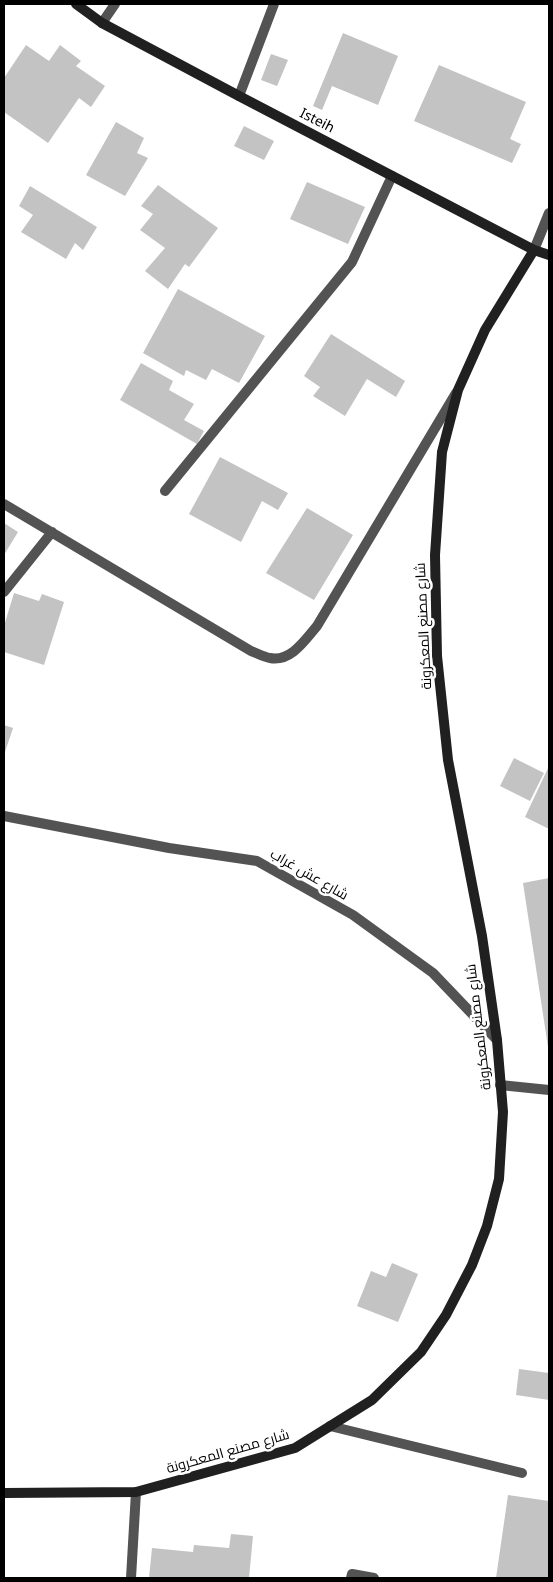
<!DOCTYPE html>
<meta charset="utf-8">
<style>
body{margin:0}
#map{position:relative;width:553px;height:1582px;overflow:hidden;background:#fff;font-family:"Noto Sans",sans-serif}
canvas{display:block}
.frame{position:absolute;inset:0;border:5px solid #000;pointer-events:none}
</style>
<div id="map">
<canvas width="553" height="1582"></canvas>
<div class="frame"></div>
</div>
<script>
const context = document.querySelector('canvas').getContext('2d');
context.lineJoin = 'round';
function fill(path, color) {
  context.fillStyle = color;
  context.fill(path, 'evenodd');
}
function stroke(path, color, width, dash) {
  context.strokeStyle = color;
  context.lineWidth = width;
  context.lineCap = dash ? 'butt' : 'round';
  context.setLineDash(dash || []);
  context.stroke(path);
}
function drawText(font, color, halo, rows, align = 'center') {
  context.font = font + ' "Noto Sans",Cairo,sans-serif';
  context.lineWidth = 5;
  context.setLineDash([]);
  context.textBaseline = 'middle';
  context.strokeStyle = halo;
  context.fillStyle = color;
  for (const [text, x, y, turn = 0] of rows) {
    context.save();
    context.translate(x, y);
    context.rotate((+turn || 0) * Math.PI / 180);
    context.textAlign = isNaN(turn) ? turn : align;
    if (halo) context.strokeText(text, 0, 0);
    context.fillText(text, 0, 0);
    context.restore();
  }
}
fill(new Path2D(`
 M343 33 398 56 378 105 332 86 322 110 313 106Z
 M26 45 49 61 60 45 81 61 76 66 105 86 91 107 79 98 48 143 4 112V78Z
 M271 54 288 60 277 86 261 80Z
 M439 65 526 102 510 139 521 144 512 163 414 121Z
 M116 122 144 138 137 153 148 158 125 196 86 175Z
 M244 126 274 141 264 160 234 146Z
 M307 182 365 207 348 244 290 219Z
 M158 185 218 228 189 267 185 264 168 289 145 271 165 248 140 230 153 214 141 206Z
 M30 186 97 227 83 250 75 243 66 259 21 232 33 215 19 206Z
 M178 289 265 336 239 383 212 369 206 380 186 370 184 376 143 353Z
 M331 334 405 381 396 397 367 379 345 416 313 396 320 387 304 376Z
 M141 363 173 381 169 390 194 404 184 420 204 431 197 444 120 400Z
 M220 457 288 493 278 510 262 501 241 542 189 514Z
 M307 508 353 535 314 600 266 573Z
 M4 523 18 532 4 555Z
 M14 593 39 601 42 594 64 602 44 665 4 652V626Z
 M4 725 13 728 4 755Z
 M514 758 544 773 530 801 500 786Z
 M549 766V829L525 817Z
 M549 878V1047H548L523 883Z
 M392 1263 418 1274 398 1322 357 1306 371 1271 386 1277Z
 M519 1369 549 1373V1400L516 1395Z
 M508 1495 549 1501V1578H496Z
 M231 1534 253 1536 249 1578H149L152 1548 193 1552 194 1545 229 1548Z`), '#c3c3c3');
stroke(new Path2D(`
 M102 23 115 4
 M4 816 169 848 257 861 353 915 433 973 497 1040
 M500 1085 549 1090
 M330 1426 522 1473
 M351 1578 352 1574 374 1578`), '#535353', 10);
stroke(new Path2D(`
 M239 96 274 4
 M534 250 549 213
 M165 491 352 262 392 176
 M4 504 251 651C257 653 263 657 270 658 291 662 305 640 317 626L456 393
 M4 592 52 532
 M131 1578 136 1492`), '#535353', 10);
stroke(new Path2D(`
 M76 4 102 23 239 96 534 250 549 255
 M4 1493 136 1492 295 1448 372 1400 421 1352 446 1315 472 1265 487 1226 499 1179 503 1112 497 1040 482 936 448 760 437 656 435 555 442 452 458 390 485 330 534 250`), '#202020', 10);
drawText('14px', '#000', '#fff', [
 ["Isteih",317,121,27],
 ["شارع مصنع المعكرونة",424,626,-93],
 ["شارع عش غراب",309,875,30],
 ["شارع مصنع المعكرونة",479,1027,-97],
 ["شارع مصنع المعكرونة",228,1452,-16]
]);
</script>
